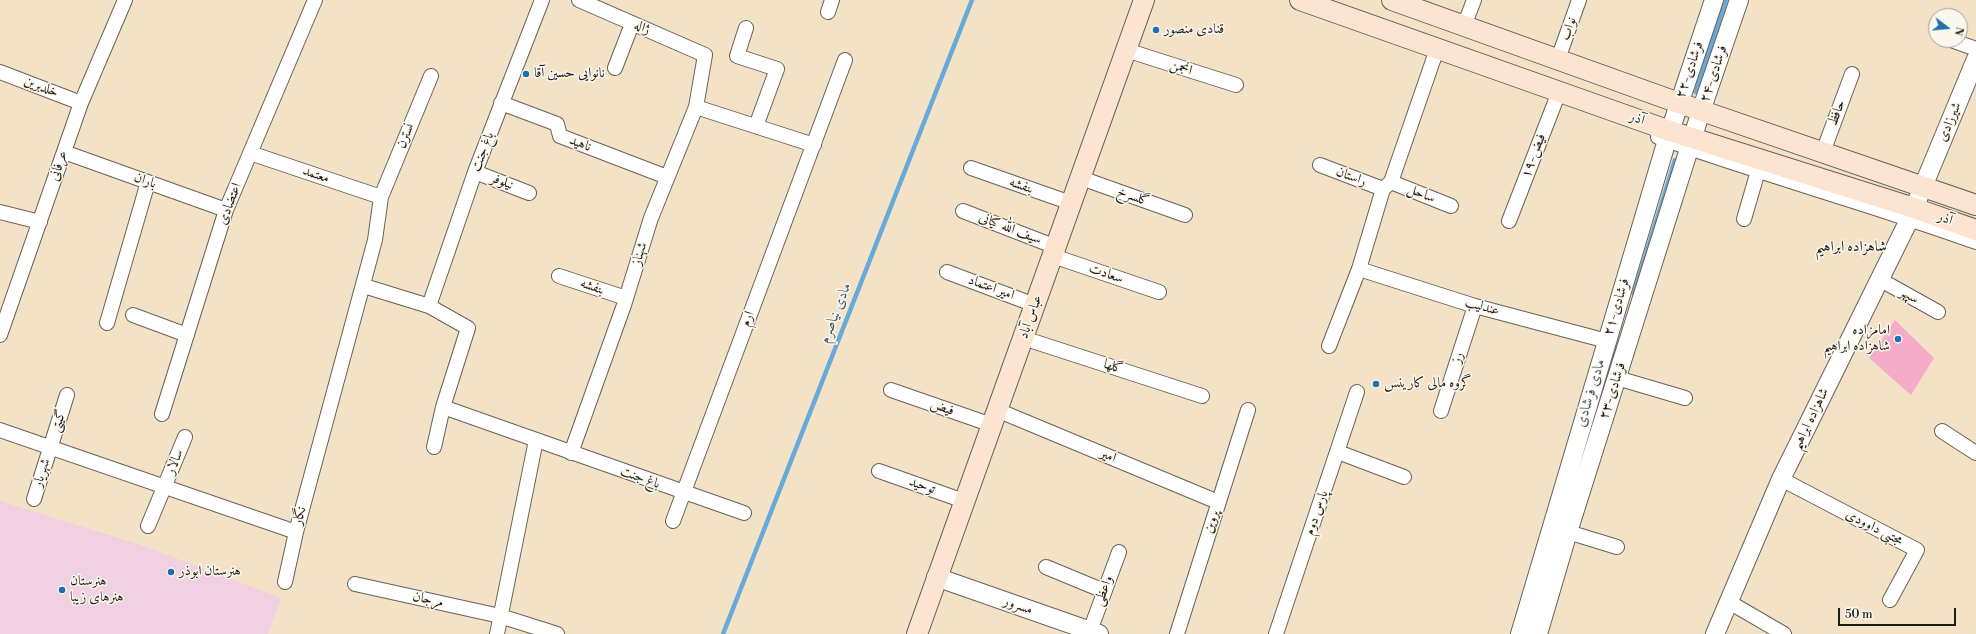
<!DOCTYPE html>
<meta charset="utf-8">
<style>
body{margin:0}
#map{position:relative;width:1976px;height:634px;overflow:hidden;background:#f4e2c7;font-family:"Libre Bodoni",serif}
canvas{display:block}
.north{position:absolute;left:1928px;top:8px;width:40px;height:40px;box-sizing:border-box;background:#fbf7ec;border:1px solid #a29f99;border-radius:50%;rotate:106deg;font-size:11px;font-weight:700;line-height:16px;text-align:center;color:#1c1c1c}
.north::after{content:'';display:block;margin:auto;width:14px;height:18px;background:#1f6fb2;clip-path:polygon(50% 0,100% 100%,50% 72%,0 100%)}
.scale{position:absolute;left:1838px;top:608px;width:118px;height:18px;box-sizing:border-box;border:2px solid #1c1c1c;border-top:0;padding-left:5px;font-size:12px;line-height:14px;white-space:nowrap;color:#1c1c1c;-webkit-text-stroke:3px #fbf7ec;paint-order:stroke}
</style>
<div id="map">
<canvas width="1976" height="634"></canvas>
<div class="north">N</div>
<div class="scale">50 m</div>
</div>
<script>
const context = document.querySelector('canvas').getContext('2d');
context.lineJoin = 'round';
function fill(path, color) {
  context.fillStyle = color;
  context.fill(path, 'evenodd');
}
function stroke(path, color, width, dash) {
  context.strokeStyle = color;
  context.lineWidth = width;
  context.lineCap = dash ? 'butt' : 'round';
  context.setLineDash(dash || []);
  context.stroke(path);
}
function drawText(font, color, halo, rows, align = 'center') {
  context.font = font + ' "Libre Bodoni",Amiri,serif';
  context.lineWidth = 3;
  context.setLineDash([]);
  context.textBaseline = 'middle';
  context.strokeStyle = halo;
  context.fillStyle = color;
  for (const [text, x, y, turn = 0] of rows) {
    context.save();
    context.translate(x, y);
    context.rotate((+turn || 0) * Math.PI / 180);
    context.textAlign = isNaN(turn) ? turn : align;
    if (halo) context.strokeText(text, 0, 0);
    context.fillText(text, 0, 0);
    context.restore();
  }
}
fill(new Path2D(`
 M0 501 141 545 281 598 268 634H0Z`), '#f1d0e2');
stroke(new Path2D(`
 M1696 92 1726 0
 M1634 294 1675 160
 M723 634 972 0`), '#67a9db', 4.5);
fill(new Path2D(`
 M1895 320 1934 358 1911 395 1869 358Z`), '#f4acc8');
const minor = new Path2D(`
 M828 12 832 0
 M1464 26 1474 0
 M746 28 737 56 777 69 756 126
 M1951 40 1976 49
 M1126 50 1236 85
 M1558 59 1579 0
 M615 68 632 24
 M0 72 81 103
 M501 103 557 124 560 136 667 177
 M696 107 814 145
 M1658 137C1763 175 1871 204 1976 242
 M64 152 226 210
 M1823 152 1852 74
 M250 153 381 197
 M1320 165 1383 189
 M971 168 1071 203
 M475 172 529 193
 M1081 178 1185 215
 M1391 182 1451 206
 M963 211 1056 247
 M0 212 40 222
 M1744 219 1758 171
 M1509 221 1559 92
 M1053 256 1159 292
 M1359 269 1475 306 1607 341
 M947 272 1035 305
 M559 276 626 298
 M1879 279 1938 312
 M364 286 429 306 468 328 443 407 434 447
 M429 306 475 172 542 0
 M133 315 187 335
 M107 323 148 182
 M0 335 81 103 125 0
 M1023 338 1202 396
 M1329 346 1359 269 1383 189 1391 182 1437 49
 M1617 378 1685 398
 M891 390 992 425
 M443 407 744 513
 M997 410 1218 502
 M1441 411 1475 306
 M162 414 226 210 315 0
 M0 430 296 532
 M1942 431 1976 453
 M1338 452 1404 477
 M571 453 624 305 651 218 696 107 705 55 579 0
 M879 471 964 501
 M1781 479 1917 550 1890 600
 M34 499 67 395
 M673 521 845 60
 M148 526 185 437
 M1568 532 1617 547
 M1046 567 1104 591
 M285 582 296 532 375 240 381 197 431 76
 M355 584 500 616 557 634
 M1729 602 1784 634
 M1090 631 1119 552
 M497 634 536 440
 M1177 634 1248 410
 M1276 634 1357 392`);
const tertiary = new Path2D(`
 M936 577 1099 634
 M1520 634 1667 140 1714 0
 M1538 634 1568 532 1701 111 1739 0
 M1715 634 1781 479 1910 218 1976 59`);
const secondary = new Path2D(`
 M1300 0 1670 131 1914 208 1976 230
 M1392 0 1679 103 1976 205
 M917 634 1144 0`);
stroke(minor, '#686158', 16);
stroke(tertiary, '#686158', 20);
stroke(secondary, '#686158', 22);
stroke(minor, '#fff', 14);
stroke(tertiary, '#fff', 18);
stroke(secondary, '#fde4d1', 20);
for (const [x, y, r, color] of [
 [1156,30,4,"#1f6fb2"],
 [526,74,4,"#1f6fb2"],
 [1898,339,4,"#1f6fb2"],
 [1376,384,4,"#1f6fb2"],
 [171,572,4,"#1f6fb2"],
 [62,590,4,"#1f6fb2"]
]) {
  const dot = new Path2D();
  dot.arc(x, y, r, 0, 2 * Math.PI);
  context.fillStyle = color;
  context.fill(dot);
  stroke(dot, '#fbf7ec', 1.5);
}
drawText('14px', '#1c1c1c', '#fbf7ec', [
 ["ژاله",642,28,23],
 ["نواب",1569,29,-71],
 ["انجمن",1181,68,18],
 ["۲۲-فرشادی",1690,70,-71],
 ["۲۴-فرشادی",1714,74,-71],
 ["خلدبرین",41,87,21],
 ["حافظ",1837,113,-70],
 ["آذر",1637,119,20],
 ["شیرزادی",1950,122,-67],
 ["نسترن",406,136,-68],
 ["ناهید",580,144,21],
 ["باغ جنت",483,152,-69],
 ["۱۹-فیض",1534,156,-69],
 ["عرفانی",59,166,-71],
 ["معتمد",316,175,19],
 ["راستان",1351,177,21],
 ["باران",145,181,20],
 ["نیلوفر",502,182,21],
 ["بنفشه",1021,186,19],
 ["ساحل",1421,194,22],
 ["گلسرخ",1133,197,20],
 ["اعتضادی",230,204,-69],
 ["آذر",1945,219,20],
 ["سیف الله کیانی",1010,229,21],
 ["شهناز",640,254,-73],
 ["سعادت",1106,274,19],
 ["بنفشه",592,287,19],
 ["امیر اعتماد",991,288,20],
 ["سپهر",1909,296,29],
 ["عندلیب",1482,307,16],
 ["۲۱-فرشادی",1617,307,-73],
 ["عباس آباد",1031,317,-70],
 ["ارم",748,319,-69],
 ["رز",1458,358,-72],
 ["گلها",1113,367,18],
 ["۲۳-فرشادی",1613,391,-72],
 ["فیض",942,408,19],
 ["شاهزاده ابراهیم",1811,419,-64],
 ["گیتی",59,421,-72],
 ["امیر",1108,456,23],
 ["سالار",175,462,-67],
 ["شهریار",42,473,-72],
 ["باغ جنت",640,478,20],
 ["توحید",922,486,19],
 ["پارس دوم",1317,513,-71],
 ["نگار",300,516,-75],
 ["پروین",1212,522,-73],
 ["مجتبی داوودی",1874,528,27],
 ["واعظی",1104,591,-70],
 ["مرجان",428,600,12],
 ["مسرور",1018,606,19]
]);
drawText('14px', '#1c1c1c', '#fbf7ec', [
 ["قنادی منصور",1164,30],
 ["نانوایی حسین آقا",534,74],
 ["امامزاده",1890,331,"right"],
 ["شاهزاده ابراهیم",1890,347,"right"],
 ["گروه مالی کارینس",1384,384],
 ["هنرستان ابوذر",179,572],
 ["هنرستان",70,582],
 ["هنرهای زیبا",70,598]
], 'left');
drawText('15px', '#1c1c1c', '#fbf7ec', [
 ["شاهزاده ابراهیم",1851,247]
]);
drawText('italic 15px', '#3e5b72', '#fbf7ec', [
 ["مادی نیاصرم",836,313,-69],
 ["مادی فرشادی",1591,393,-73]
]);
</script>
